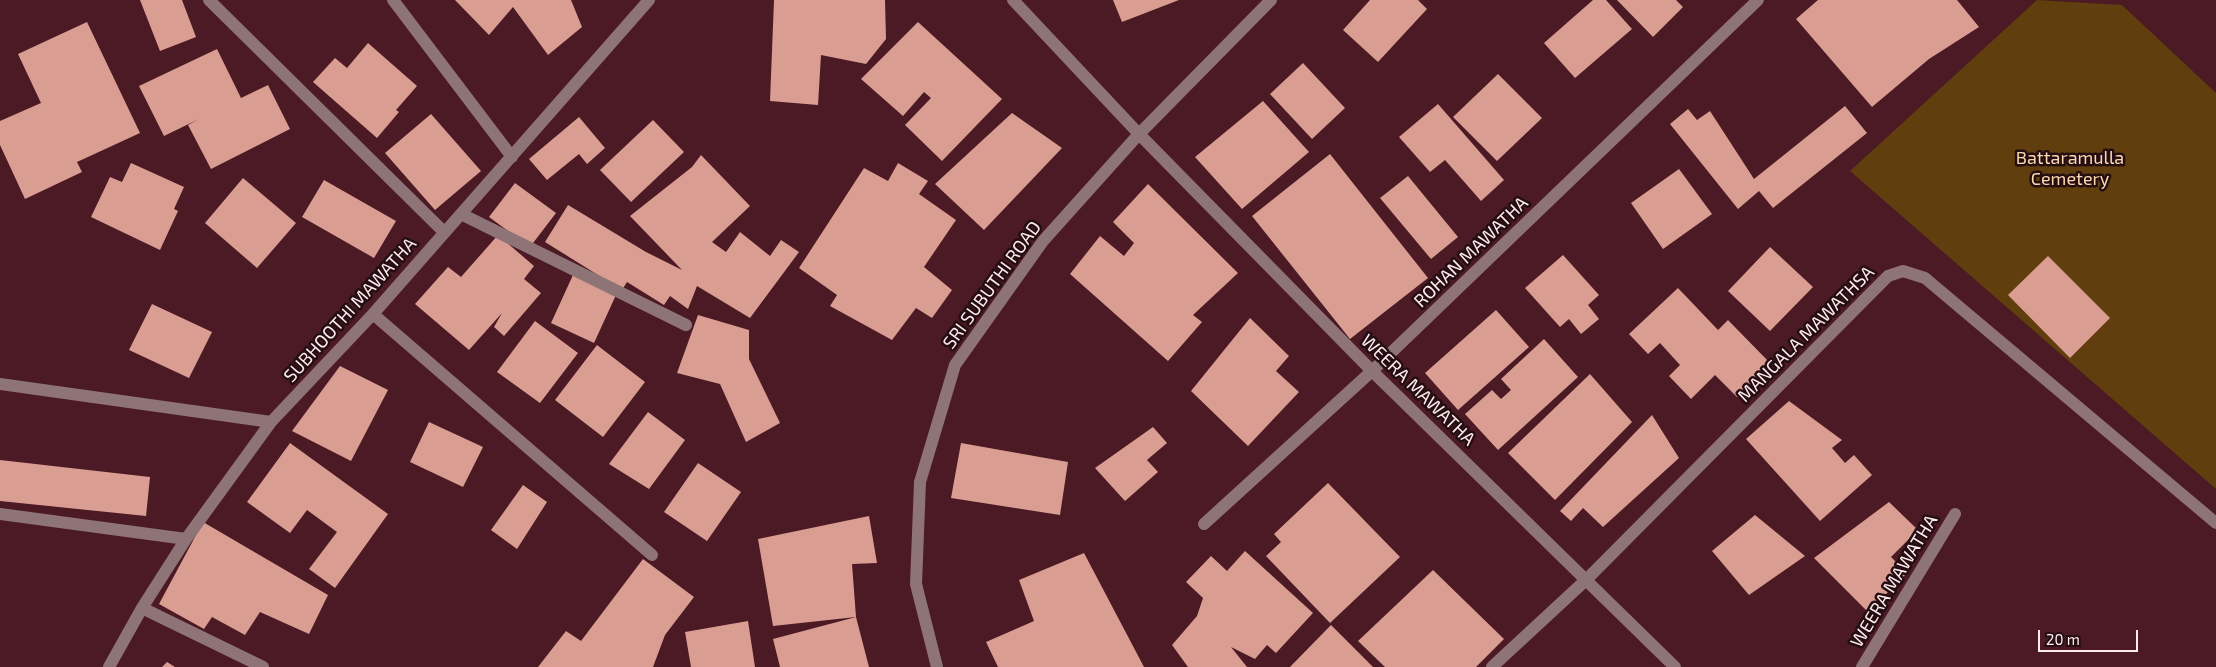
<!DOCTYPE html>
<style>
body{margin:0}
#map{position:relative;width:2216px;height:667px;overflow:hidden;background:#4b1a24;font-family:"Exo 2",sans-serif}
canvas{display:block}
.scale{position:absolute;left:2038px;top:630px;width:100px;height:22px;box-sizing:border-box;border:2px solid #ffebed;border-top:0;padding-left:6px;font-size:15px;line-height:18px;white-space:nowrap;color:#ffebed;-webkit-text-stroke:4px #240e12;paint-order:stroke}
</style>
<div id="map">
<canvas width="2216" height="667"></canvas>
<div class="scale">20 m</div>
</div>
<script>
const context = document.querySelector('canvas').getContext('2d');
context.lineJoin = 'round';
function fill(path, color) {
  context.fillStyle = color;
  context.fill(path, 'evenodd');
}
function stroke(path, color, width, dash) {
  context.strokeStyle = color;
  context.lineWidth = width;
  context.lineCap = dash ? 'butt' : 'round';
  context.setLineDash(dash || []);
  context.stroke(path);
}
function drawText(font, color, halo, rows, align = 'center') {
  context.font = font + ' "Exo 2",sans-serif';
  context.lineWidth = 5;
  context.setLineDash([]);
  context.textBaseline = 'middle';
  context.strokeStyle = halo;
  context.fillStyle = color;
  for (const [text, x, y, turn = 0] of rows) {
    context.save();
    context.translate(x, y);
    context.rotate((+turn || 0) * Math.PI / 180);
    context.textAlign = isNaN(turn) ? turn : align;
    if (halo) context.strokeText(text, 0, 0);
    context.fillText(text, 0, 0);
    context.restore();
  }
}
fill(new Path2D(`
 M2037 0 2122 5 2216 93V489L1850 171Z`), '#603e0d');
fill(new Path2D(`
 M140 0H182L196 37 160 51Z
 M455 0H571L582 27 548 55 513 7 489 35Z
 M774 0H885L886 39 866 64 821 55 818 105 770 101Z
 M1113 0H1179L1122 22Z
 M1370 0H1418L1427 9 1378 62 1343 30Z
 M1593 0H1606L1632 29 1575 78 1544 43Z
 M1617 0H1676L1683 7 1653 37Z
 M1818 0H1957L1979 27 1929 59 1872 107 1796 19Z
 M87 22 140 133 77 162 82 172 25 199 0 145V121L41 103 18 54Z
 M918 22 1002 99 942 161 905 125 931 98 924 92 903 116 861 79Z
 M368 43 417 86 396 110 399 112 377 138 313 82 335 58 347 68Z
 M217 49 241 98 268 85 290 129 211 169 188 125 199 119 164 136 139 86Z
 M1303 63 1345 108 1312 139 1270 94Z
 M1498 74 1542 118 1497 161 1453 117Z
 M1263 101 1309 152 1242 209 1195 157Z
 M1438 104 1504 180 1481 201 1445 160 1430 172 1399 137Z
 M1845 106 1867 133 1773 208 1759 191 1738 209 1670 124 1688 109 1697 120 1710 111 1754 179Z
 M1012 113 1062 148 984 230 935 184Z
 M431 114 481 171 435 210 385 153Z
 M579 117 605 148 587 164 579 154 547 180 529 159Z
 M653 120 684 152 631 202 600 170Z
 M1330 154 1428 278 1350 339 1252 216Z
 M701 155 750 206 712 242 726 252 740 232 770 256 781 240 799 252 750 318 697 286 688 309 670 296 664 305 627 282 622 290 545 242 568 205 646 252 682 270 630 216 692 167Z
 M131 163 184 187 174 209 178 211 160 250 91 217 110 177 122 182Z
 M898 163 928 181 919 194 956 220 924 267 952 290 932 318 916 308 892 340 830 306 837 295 799 268 864 168 888 181Z
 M1679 169 1712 214 1663 249 1631 203Z
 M1408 176 1458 237 1431 259 1380 198Z
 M243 178 296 223 257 268 205 223Z
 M324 180 396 221 374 258 302 217Z
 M515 183 556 213 530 247 489 217Z
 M1148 184 1238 273 1193 315 1202 322 1168 361 1070 274 1100 236 1124 256 1134 243 1113 222Z
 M498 235 534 266 524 279 541 293 504 336 494 327 502 313 469 350 415 304 448 267 461 277Z
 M1770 247 1813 287 1770 331 1728 291Z
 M1563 255 1599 295 1588 305 1599 319 1581 334 1569 319 1560 327 1525 288Z
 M2048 256 2110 318 2070 358 2008 295Z
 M573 275 616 295 594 343 551 323Z
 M1678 288 1718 330 1728 320 1771 364 1737 397 1715 375 1691 399 1669 376 1680 365 1660 343 1648 354 1629 334Z
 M152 304 212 332 189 378 129 350Z
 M1496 310 1529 347 1458 410 1425 373Z
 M698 315 749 330V359L780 423 746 442 720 384 677 373Z
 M1250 318 1289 356 1276 371 1299 392 1248 446 1191 391Z
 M535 321 578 353 540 403 497 372Z
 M1544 339 1578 377 1498 450 1465 414 1492 390 1501 399 1511 390 1501 379Z
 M597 345 645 382 603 437 555 400Z
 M340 366 388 390 351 461 292 431Z
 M1590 374 1632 422 1555 500 1508 453Z
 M1789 401 1842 440 1832 448 1845 463 1854 455 1872 475 1820 521 1746 439Z
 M648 412 685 440 649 489 609 464Z
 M1652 415 1679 458 1603 527 1583 508 1571 521 1560 511Z
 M429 422 483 447 463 487 410 462Z
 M1153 427 1167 443 1147 460 1158 472 1125 501 1095 468Z
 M290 443 388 514 335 588 309 569 337 532 307 510 290 533 247 502Z
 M961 443 1068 462 1060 515 951 498Z
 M0 460 150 477 146 516 0 501Z
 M698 463 741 492 707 541 664 512Z
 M1328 483 1400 557 1330 623 1266 556 1281 542 1274 534Z
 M523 485 547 502 517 549 491 530Z
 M1889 502 1918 530 1891 557 1907 573 1868 612 1814 558Z
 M1755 515 1805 556 1749 595 1712 551Z
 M869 516 877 563 852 564 856 617 773 626 758 539Z
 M203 522 328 595 309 634 260 612 245 635 212 617 204 629 159 604Z
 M1245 551 1313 613 1276 653 1267 645 1255 659 1231 647 1247 667H1188L1172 645 1197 616 1203 598 1186 582 1211 556 1227 571Z
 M1084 553 1144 667H998L986 642 1034 621 1019 580Z
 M643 559 694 597 665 635 653 667H538L566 631 581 641Z
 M1433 570 1504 639 1476 667H1385L1358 641Z
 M856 617 869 667H780L773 639Z
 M748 621 755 667H691L685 632Z
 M1331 625 1373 667H1290Z
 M167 662 175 667H162Z`), '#da9d92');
stroke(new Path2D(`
 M209 0 444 232
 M393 0 512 157
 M1013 0 1139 134 1372 371 1675 667
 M461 214 686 325
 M373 314 652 555
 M0 384 271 422
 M0 514 186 539
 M1204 524 1372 371 1758 0
 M142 608 263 667
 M109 667 142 608 186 539 271 422 373 314 649 0
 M937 667 916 584 920 482 955 365 1043 241 1139 134 1271 0
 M1492 667 1587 579 1888 276 1903 271 1925 278 2216 523
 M1862 667 1955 514`), '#8f7477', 12);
drawText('18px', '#fbd7af', '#240e12', [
 ["Battaramulla",2070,158],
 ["Cemetery",2070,179]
]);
drawText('18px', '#ffebed', '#240e12', [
 ["ROHAN MAWATHA",1471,252,-44],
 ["SRI SUBUTHI ROAD",992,285,-54],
 ["SUBHOOTHI MAWATHA",350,310,-48],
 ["MANGALA MAWATHSA",1806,334,-45],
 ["WEERA MAWATHA",1418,390,44],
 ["WEERA MAWATHA",1894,581,-59]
]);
</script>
